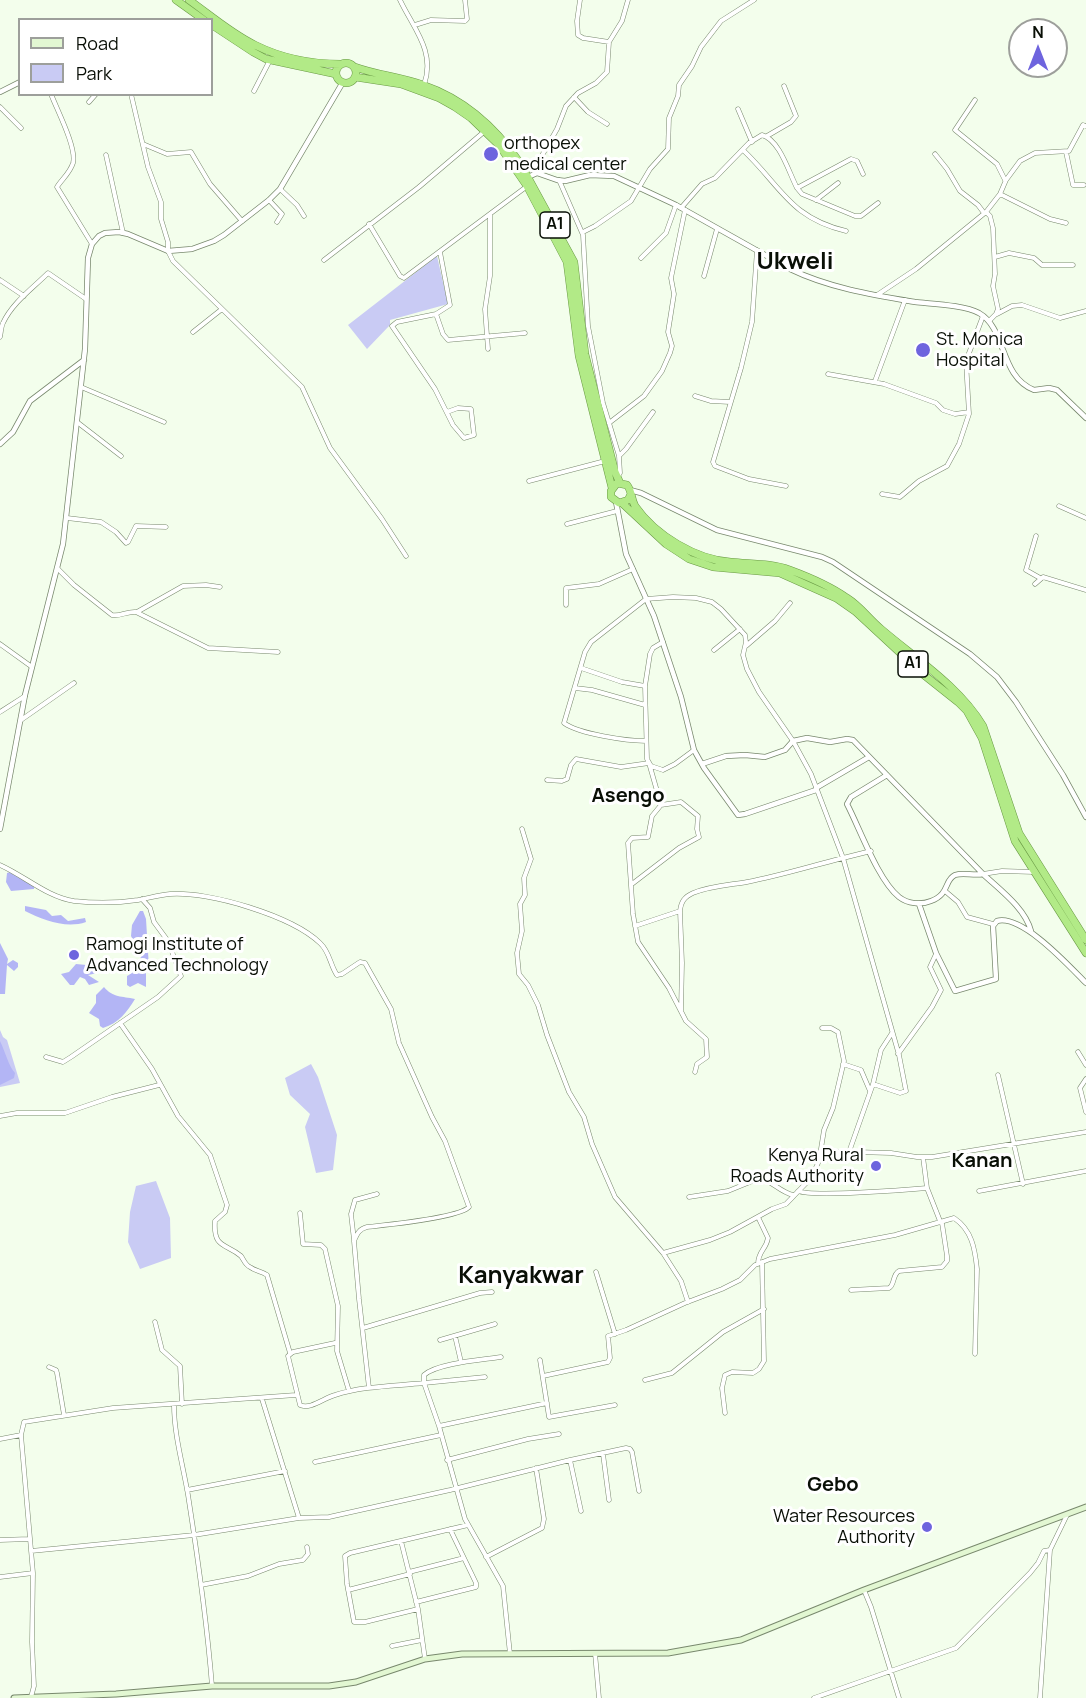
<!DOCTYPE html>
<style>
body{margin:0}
#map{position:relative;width:1086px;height:1698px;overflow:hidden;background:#f3feec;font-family:Manrope,sans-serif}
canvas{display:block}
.legend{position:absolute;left:18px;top:18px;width:195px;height:78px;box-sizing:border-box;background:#fff;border:2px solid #9d9f9b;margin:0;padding:8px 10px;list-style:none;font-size:18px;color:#090f06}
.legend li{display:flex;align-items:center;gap:12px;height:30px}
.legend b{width:30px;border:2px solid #9d9f9b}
.north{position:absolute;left:1008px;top:18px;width:60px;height:60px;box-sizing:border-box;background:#fff;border:2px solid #9d9f9b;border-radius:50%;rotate:0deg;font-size:16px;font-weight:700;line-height:24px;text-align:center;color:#090f06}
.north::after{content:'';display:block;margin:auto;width:21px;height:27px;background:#6e64de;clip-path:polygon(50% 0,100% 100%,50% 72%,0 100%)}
</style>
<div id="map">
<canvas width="1086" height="1698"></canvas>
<ul class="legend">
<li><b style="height:8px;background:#e2f7d2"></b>Road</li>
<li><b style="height:16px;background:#c9cbf4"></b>Park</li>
</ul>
<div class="north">N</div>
</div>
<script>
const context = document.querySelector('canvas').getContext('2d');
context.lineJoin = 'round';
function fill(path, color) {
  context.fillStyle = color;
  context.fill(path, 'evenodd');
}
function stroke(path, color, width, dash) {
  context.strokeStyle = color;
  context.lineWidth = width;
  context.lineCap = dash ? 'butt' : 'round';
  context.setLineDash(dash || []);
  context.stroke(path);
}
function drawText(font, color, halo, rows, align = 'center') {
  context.font = font + ' Manrope,sans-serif';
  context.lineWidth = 6;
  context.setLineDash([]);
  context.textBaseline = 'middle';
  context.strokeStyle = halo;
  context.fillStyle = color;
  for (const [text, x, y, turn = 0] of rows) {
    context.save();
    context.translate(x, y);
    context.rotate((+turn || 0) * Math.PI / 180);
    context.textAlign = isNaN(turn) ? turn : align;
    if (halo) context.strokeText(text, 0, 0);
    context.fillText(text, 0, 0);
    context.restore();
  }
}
fill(new Path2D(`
 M437 256 448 304 390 320V325L367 349 348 325Z
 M0 1030 3 1037 7 1040 20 1083 0 1087Z
 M311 1064 318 1077 337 1135 333 1170 316 1173 305 1127 310 1114 290 1095 285 1078Z
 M156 1181 170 1218 171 1258 140 1269 128 1242 130 1212 136 1186Z`), '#c9cbf4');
fill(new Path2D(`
 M10 872 34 886V889L11 891 6 882 7 873Z
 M25 906 46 910 52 916 61 915 68 921 85 918 86 922C66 929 43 920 25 911Z
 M140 911H143L146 919 149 968 146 973V987L138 983 130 987 127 985V976C135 973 145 954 141 947 138 941 133 941 131 936L132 925Z
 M0 943 8 959 7 964 13 960 18 963V967L14 971 7 965 5 994H0Z
 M76 964 97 966 98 973 88 975 99 982 89 985 85 979 80 977 74 985H70L61 974 69 972Z
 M104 987C113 998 122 996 135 999 127 1012 119 1023 103 1028L100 1026 99 1019 89 1013 96 1003V995Z
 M0 1041C5 1051 9 1067 15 1073L14 1078 0 1085Z`), '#b3b5f5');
const minor = new Path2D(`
 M400 0C413 28 436 51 424 85
 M580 0 577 21 578 35 583 38 609 42
 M415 25 431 20 465 21 467 19 465 0
 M254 91 270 60
 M51 94C57 110 77 148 73 163 70 173 62 179 57 187L92 244
 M131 94 148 167 161 202V219L168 242V251L173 261 302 387 330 448 382 519 406 556
 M574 97 588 112 607 124
 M975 100 955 130 997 164 1005 180
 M89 102 96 94
 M0 107 21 128
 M738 109 752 142
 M767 136 791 122 796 116 784 86
 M143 144 167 154 191 152 210 184 242 221
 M743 150C781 186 790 218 846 231
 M1066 152 1073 185H1084
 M935 154 947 169 960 191 978 205 984 213
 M106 155 123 233
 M537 173 536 166 557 129 566 106 578 93 596 83 607 72 609 42 622 21 628 0
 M559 180 583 235 588 326 603 403 619 456 620 473 617 477
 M797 188 802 194 855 216H861L878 203
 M280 189 297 205 304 216
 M1000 194 1050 219 1066 223
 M269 200 282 214 277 222
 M816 200 838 183
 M681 208 702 184 715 178 749 143 762 135C780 140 789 173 797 188L851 159 857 161 863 174
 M986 212 990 216 993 228 995 274 993 286 998 309 996 314 989 321
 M369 224 400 276 404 278 526 187
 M583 232 595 226 631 201 650 169 668 149 669 118 678 96 679 85 692 66 701 47 721 21 754 0
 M757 250 752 322 741 368 713 462 715 466 749 479 786 486
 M440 252 450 305 436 314 397 322 392 326 435 389 453 425 464 438 474 435 471 409 458 408 447 412
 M995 257 1009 253 1034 258 1042 265H1073
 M641 258 666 233 676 205
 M324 260 419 187 485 131
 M704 276 717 229
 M0 280 24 296
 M877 295 916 269 986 212 1000 194 1006 180 1020 161 1035 153 1069 151 1083 125 1086 126
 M436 314 443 334 448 340 525 333
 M997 314 1012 306 1022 305 1060 318 1086 311
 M193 332 222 309
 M0 337C1 333 1 327 3 323 12 303 33 288 48 273L86 299
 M488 349 485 309 490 276V215
 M828 374 884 384 936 403 943 410 955 414 969 412
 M875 381 905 300
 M81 387 164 422
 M695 396 711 401 730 402
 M77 422 121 456
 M609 423 644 396 662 371 670 353 672 346 668 332 674 294 671 278 685 210
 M619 456 626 449 653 412
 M529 481 605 461
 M882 494 900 497 919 481 947 466 959 444 969 414 966 361 983 316
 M1059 506 1086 518
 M67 518 101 522 116 532 126 543 128 542 136 526 166 527
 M567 524 617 511
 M1036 536 1026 570 1040 578
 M57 568 74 585 112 615C120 617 127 611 136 612L208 648 278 652
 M1035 584 1043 577 1086 590
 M566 605V588L599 584 633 569
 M137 612 183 586 206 585 220 587
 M663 642 653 648 650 654 645 686 647 759 651 766 663 770 675 764 694 750
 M0 644 32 667
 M746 646 775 621 790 603
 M714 650 740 629
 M581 668 622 682 645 686
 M575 688 592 690 645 705
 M0 712 25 696
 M21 720 74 683
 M646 741C627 741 579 734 564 723L585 652 591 642 646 599 673 597 696 598 712 602 721 609 745 635 746 642 743 655 747 669 759 692 793 741 811 774 843 858 871 851
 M547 780 562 781 567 779 571 765 576 759 621 767 649 763 661 805 681 802 698 816 697 829 699 837 679 848 632 884
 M661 805 652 816 648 837 632 838 628 843 633 914 638 942 669 988 686 1021 706 1039 707 1057 697 1064 695 1072
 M522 829 531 859 524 878 525 895 520 904 522 931 517 953 519 974 528 985 538 1005 547 1035 569 1092 584 1117 592 1144 615 1197 663 1253 681 1281 688 1302
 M0 865C25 876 47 897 74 901 93 903 118 903 138 900 149 898 159 895 170 894 209 891 292 916 320 943 330 952 330 965 337 975L342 974 360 962 365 963 391 1009 399 1043 432 1117 445 1141 469 1207C459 1218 385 1225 367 1227 359 1229 357 1234 354 1241L359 1299 369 1388
 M983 874 1002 871 1034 872
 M945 891 958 902 967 917 993 924
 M635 926 680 911
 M681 1011 682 963 680 911C681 902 684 897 693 893 710 886 729 885 747 882 779 876 811 866 843 858L899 1055 906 1091 900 1093 873 1084
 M120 1023 152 1069 178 1116 210 1155 227 1205 225 1212 215 1221C213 1249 226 1243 241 1256 244 1260 245 1265 250 1267 255 1271 261 1271 267 1275L290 1353
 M1078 1052 1086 1065
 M898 1054 932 1007 941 990 930 967 936 954
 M46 1057 63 1062 71 1057 158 997 181 976 168 941 154 922 150 908 142 899
 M843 1064 861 1070 870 1091
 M998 1075 1023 1184
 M1086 1079 1080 1088 1086 1112
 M0 1116 17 1113H65L112 1097 159 1085
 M821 1151 891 1153 917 1157H932L1086 1132
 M849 1152 873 1084 881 1050 892 1033
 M923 1157 927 1188 940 1221
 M798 1191C812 1197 906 1190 927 1188
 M979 1191 1086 1171
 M689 1197 728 1191 760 1178C772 1181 780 1192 793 1195
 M300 1213 303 1244 321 1245 325 1249 338 1306 337 1351 349 1391
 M354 1240 351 1214 355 1200 377 1194
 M663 1253 710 1240 730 1232 772 1209 786 1204 811 1178 819 1161 824 1130 833 1108 844 1061 838 1032 831 1028H822
 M758 1264C758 1251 766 1250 768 1238L758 1217
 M596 1272 615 1334
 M851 1290 889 1288C895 1285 892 1275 899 1271L942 1267 947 1261V1256L942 1223
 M155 1322 162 1350 180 1366 182 1404
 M363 1328 480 1293 492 1292
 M455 1336 461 1362
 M440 1340 495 1324
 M335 1343 293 1352 288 1356 300 1405C310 1410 324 1398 335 1395 363 1386 395 1386 424 1383L439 1426 465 1519 503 1586 510 1654
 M540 1360 549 1417 615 1405
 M49 1367 56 1370 57 1373 64 1415
 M543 1376 608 1362 610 1358 608 1336 626 1330 685 1303 722 1289 740 1280 755 1265 770 1259 895 1235 954 1218C972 1230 975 1249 977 1269L975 1354
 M485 1377 424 1383V1375C438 1363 482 1360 501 1357
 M645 1380 672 1373 723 1332 764 1309
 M262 1399 299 1518
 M174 1405C174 1435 183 1465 188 1495 198 1559 207 1622 212 1686
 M725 1413 722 1388 725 1375 732 1372 753 1373 759 1369 764 1361 762 1262
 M439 1426 547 1403
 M0 1439 21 1435
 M603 1454 609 1500
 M447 1460 528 1439 559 1434
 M570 1460 581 1511
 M315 1462 441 1435
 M187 1490 285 1471
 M0 1540 29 1539
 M401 1541 418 1609 425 1659
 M31 1551 194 1535 299 1518 329 1517 450 1490 570 1460 626 1448 630 1449 632 1452 639 1491
 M486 1557 542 1528 544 1519 536 1468
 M409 1572 464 1558
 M0 1577 33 1573
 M201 1585 248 1576 279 1564 303 1560 308 1554 307 1547
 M348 1590 410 1574
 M864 1590 871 1607 899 1698
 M416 1602 476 1587V1583L450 1529
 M418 1609 365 1622H354L347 1584 345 1556 350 1553 468 1525
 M392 1646 422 1640
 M595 1653 599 1698
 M31 1697 34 1686 32 1642 33 1573 21 1435 24 1422 113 1408 296 1395
 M814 1698 956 1648 1030 1573 1038 1563 1044 1551 1050 1550
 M1040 1698 1050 1550 1067 1515`);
const tertiary = new Path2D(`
 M0 92 20 82
 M528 177 537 173 557 180 565 181 590 175 614 176 676 205 790 269C829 288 873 295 915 302 933 304 964 305 979 313 1007 329 999 376 1034 390L1049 388 1057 390 1086 418
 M0 444 13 432 30 401 84 360
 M630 490 641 493 717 530 822 557 833 562 970 654 997 677 1016 702 1063 775 1086 817
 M616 502 626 554 654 616 681 697 694 750 704 768 738 815 745 814 816 790
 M702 764 726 756 745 755 765 757 785 750 793 741 807 738 830 742 847 739 853 740 983 874C1000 890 1025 908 1031 931
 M887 775 851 797 847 804C860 829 878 880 899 897 908 904 921 905 931 901 950 894 944 880 955 875 963 872 974 876 983 874
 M816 788 869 757
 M0 829 25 695 63 544 85 349 88 258 92 244 99 236 105 233 119 232 128 234 168 251 192 249 214 241 224 235 269 200 280 189 343 82
 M919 904 936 953 955 991 996 979 993 926 997 921C1022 914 1069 966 1086 983`);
const secondary = new Path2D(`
 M14 1698 116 1694 212 1686H329L356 1682 425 1659 462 1654 668 1653 741 1640 864 1590 1086 1507`);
const trunk = new Path2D(`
 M176 0 204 20
 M189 0C210 15 232 34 255 45 281 58 312 64 341 64
 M212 25 253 52 266 59 336 74
 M336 73a10 10 0 1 1 20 0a10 10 0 1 1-20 0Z
 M355 67C377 75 401 77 423 85 464 99 496 128 520 163L574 262 585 354 615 472 620 483
 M355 77 401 84 439 98 455 107 471 118 499 145 527 186 567 262 579 356 612 488
 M631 494 628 500 619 503 611 497V491L617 483 627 485C632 491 631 499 635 506 655 535 696 560 731 562 750 564 771 563 790 570 809 577 830 586 847 598 860 606 869 619 881 629 916 659 959 686 983 726L1019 833 1086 940
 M622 503 666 544 689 559 713 567 780 573 836 598 856 612 924 675 958 702 967 711 982 738 1015 841 1086 953`);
stroke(minor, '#78886d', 5);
stroke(tertiary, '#78886d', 6);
stroke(secondary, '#78886d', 7);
stroke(trunk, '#6a9a46', 8);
stroke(minor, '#fff', 4);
stroke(tertiary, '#fff', 4.5);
stroke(secondary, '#e2f7d2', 5);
stroke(trunk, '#b2ea87', 7);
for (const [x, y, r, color] of [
 [491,154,8,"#6e64de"],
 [923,350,8,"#6e64de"],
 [74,955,6,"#6e64de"],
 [876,1166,6,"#6e64de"],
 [927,1527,6,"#6e64de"]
]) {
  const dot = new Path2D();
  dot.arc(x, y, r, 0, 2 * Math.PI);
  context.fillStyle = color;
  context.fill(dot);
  stroke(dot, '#fff', 2);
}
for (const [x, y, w] of [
 [555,225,30],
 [913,664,30]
]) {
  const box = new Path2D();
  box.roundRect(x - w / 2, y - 13, w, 26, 4.5);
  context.fillStyle = '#fff';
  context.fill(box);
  stroke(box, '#090f06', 1.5);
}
drawText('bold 16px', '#090f06', null, [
 ["A1",555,225],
 ["A1",913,664]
]);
drawText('18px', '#090f06', '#fff', [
 ["orthopex",504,144],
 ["medical center",504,165],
 ["St. Monica",936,340],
 ["Hospital",936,361],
 ["Ramogi Institute of",86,945],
 ["Advanced Technology",86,966],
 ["Kenya Rural",864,1156,"right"],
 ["Roads Authority",864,1177,"right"],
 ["Water Resources",915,1517,"right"],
 ["Authority",915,1538,"right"]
], 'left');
drawText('bold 20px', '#090f06', '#fff', [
 ["Asengo",628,796],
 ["Kanan",982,1161],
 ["Gebo",833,1485]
]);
drawText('bold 24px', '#090f06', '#fff', [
 ["Ukweli",795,262],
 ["Kanyakwar",521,1276]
]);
</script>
